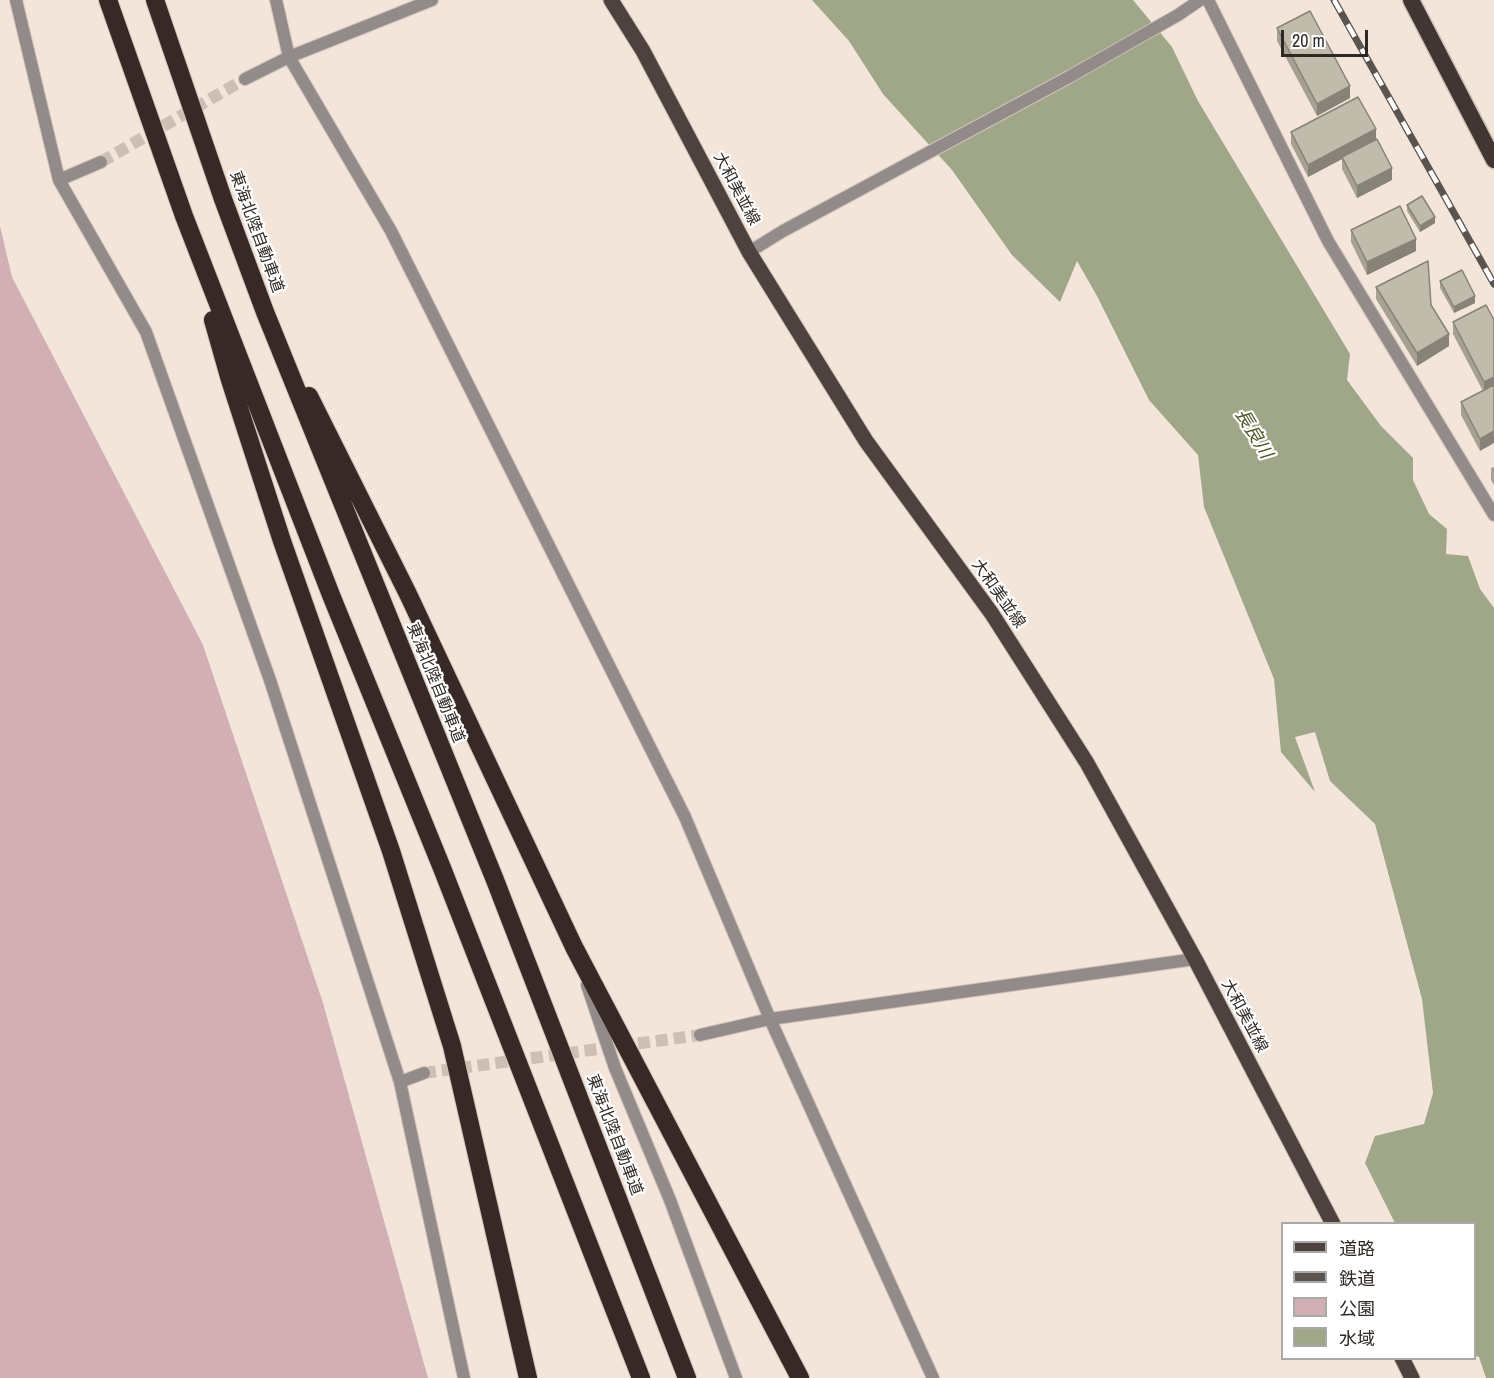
<!DOCTYPE html>
<meta charset="utf-8">
<style>
body{margin:0}
#map{position:relative;width:1494px;height:1378px;overflow:hidden;background:#f3e5da;font-family:"Archivo Narrow","Noto Sans JP",sans-serif}
canvas{display:block}
.legend{position:absolute;left:1281px;top:1222px;width:195px;height:138px;box-sizing:border-box;background:#fff;border:2px solid #aba9a8;margin:0;padding:8px 10px;list-style:none;font-size:18px;color:#2e2925}
.legend li{display:flex;align-items:center;gap:12px;height:30px}
.legend b{width:30px;border:2px solid #aba9a8}
.scale{position:absolute;left:1281px;top:30px;width:87px;height:27px;box-sizing:border-box;border:3px solid #2e2925;border-top:0;padding-left:8px;font-size:18px;line-height:21px;white-space:nowrap;color:#2e2925;-webkit-text-stroke:4px #fff;paint-order:stroke}
</style>
<div id="map">
<canvas width="1494" height="1378"></canvas>
<ul class="legend">
<li><b style="height:8px;background:#4e423e"></b>道路</li>
<li><b style="height:8px;background:#5b544e"></b>鉄道</li>
<li><b style="height:16px;background:#d1afb5"></b>公園</li>
<li><b style="height:16px;background:#a0a688"></b>水域</li>
</ul>
<div class="scale">20 m</div>
</div>
<script>
const context = document.querySelector('canvas').getContext('2d');
context.lineJoin = 'round';
function fill(path, color) {
  context.fillStyle = color;
  context.fill(path, 'evenodd');
}
function stroke(path, color, width, dash) {
  context.strokeStyle = color;
  context.lineWidth = width;
  context.lineCap = dash ? 'butt' : 'round';
  context.setLineDash(dash || []);
  context.stroke(path);
}
function drawText(font, color, halo, rows, align = 'center') {
  context.font = font + ' "Archivo Narrow","Noto Sans JP",sans-serif';
  context.lineWidth = 4.5;
  context.setLineDash([]);
  context.textBaseline = 'middle';
  context.strokeStyle = halo;
  context.fillStyle = color;
  for (const [text, x, y, turn = 0] of rows) {
    context.save();
    context.translate(x, y);
    context.rotate((+turn || 0) * Math.PI / 180);
    context.textAlign = isNaN(turn) ? turn : align;
    if (halo) context.strokeText(text, 0, 0);
    context.fillText(text, 0, 0);
    context.restore();
  }
}
fill(new Path2D(`
 M0 226 12 277 203 645 323 1003 428 1378H0Z`), '#d1afb5');
fill(new Path2D(`
 M812 0H1133L1172 47 1198 101 1350 354 1347 380 1381 426 1413 458V480L1429 514 1447 529 1446 554 1468 556 1480 589 1494 608V1378H1486L1479 1357 1475 1356 1474 1224 1395 1223 1365 1163 1375 1136 1424 1124 1433 1093 1422 999 1375 824 1330 781 1315 732 1295 737 1315 792 1281 752 1274 679 1204 507 1198 455 1149 400 1097 296 1077 261 1060 302 1012 255 952 170 883 94 849 41Z`), '#a0a688');
stroke(new Path2D(`
 M101 162 245 79
 M424 1073 700 1035`), '#ccbfb6', 12, [12, 6]);
const service = new Path2D(`
 M587 985 615 1068 670 1200 736 1378`);
const minor = new Path2D(`
 M16 0 59 180 146 332 270 680 400 1082 464 1378
 M276 0 289 57 391 231 685 817 770 1019 933 1378
 M1208 0 1328 241 1494 515
 M245 79 289 57 432 0
 M59 180 101 162
 M700 1035 770 1019 1195 959
 M400 1082 424 1073`);
const tertiary = new Path2D(`
 M749 252 783 231 1069 77 1178 15 1200 0`);
const primary = new Path2D(`
 M611 0 643 51 749 252 866 441 992 614 1087 763 1195 959 1333 1224
 M1402 1358 1412 1378`);
const trunk = new Path2D(`
 M1411 0 1494 160`);
const motorway = new Path2D(`
 M108 0 184 216 331 595 442 868 641 1378
 M155 0 223 199 265 312 495 880 687 1378
 M213 320 230 380 282 541 391 851 452 1046 528 1378
 M309 396 408 594 574 947 800 1378`);
stroke(service, '#d0c3b9', 14);
stroke(minor, '#d0c3b9', 14);
stroke(tertiary, '#d0c3b9', 14);
stroke(primary, '#d0c3b9', 17);
stroke(trunk, '#d0c3b9', 19);
stroke(motorway, '#d0c3b9', 20);
stroke(service, '#938b8a', 12);
stroke(minor, '#938b8a', 12);
stroke(tertiary, '#938b8a', 12);
stroke(primary, '#4e423e', 15);
stroke(trunk, '#423632', 16);
stroke(motorway, '#372925', 18);
const rail = new Path2D(`
 M1334 0 1494 284`);
stroke(rail, '#5b544e', 7);
stroke(rail, '#fff', 4.5, [14]);
fill(new Path2D(`
 M1277 28 1350 98 1317 116 1277 41Z
 M1291 132 1376 139 1392 180 1357 198 1342 169V159L1308 177 1291 144Z
 M1407 205 1435 223 1420 232 1407 211Z
 M1351 230 1416 251 1367 275 1351 242Z
 M1440 281 1475 303 1454 313 1440 288Z
 M1376 287 1431 305 1449 346 1417 366 1376 299Z
 M1494 320 1480 451 1461 415V402L1483 391 1453 334V322Z
 M1494 467V485L1491 480V468Z`), '#a6a194');
fill(new Path2D(`
 M1350 86V98L1317 116V104Z
 M1376 129V141L1342 157V159L1308 177V165Z
 M1392 168V180L1357 198V186Z
 M1435 217V223L1420 232V226Z
 M1416 239V251L1367 275V262Z
 M1475 296V303L1454 313V307Z
 M1449 334V346L1417 366V353Z
 M1494 377V389L1484 394V382Z
 M1494 431V443L1480 451V439Z`), '#878378');
const building = new Path2D(`
 M1310 11 1350 86 1317 104 1277 28Z
 M1358 97 1376 129 1308 165 1291 132Z
 M1377 139 1392 168 1357 186 1342 157Z
 M1422 196 1435 217 1420 226 1407 205Z
 M1400 206 1416 239 1367 262 1351 230Z
 M1428 261 1431 305 1449 334 1417 353 1376 287Z
 M1462 270 1475 296 1454 307 1440 281Z
 M1486 305 1494 320V377L1484 382 1453 322Z
 M1494 385V431L1480 439 1461 402Z`);
fill(building, '#c1bbac');
stroke(building, '#878378', 1.5);
drawText('16px', '#2e2925', '#fff', [
 ["大和美並線",736,189,62],
 ["東海北陸自動車道",256,232,70],
 ["大和美並線",998,594,55],
 ["東海北陸自動車道",435,683,68],
 ["大和美並線",1244,1016,62],
 ["東海北陸自動車道",614,1135,69]
]);
drawText('italic 18px', '#4d5523', '#fff', [
 ["長良川",1253,434,59]
]);
</script>
